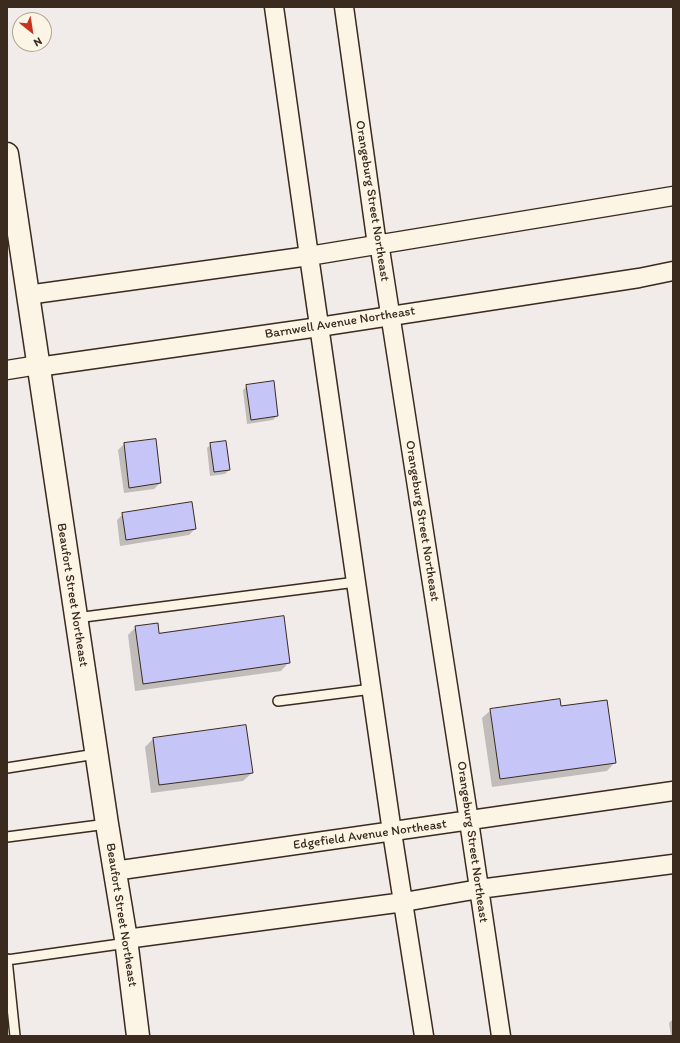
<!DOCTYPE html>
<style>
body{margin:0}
#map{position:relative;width:680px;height:1043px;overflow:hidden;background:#f1ebe9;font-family:Itim,sans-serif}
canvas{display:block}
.frame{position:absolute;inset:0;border:8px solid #3b2a1e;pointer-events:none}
.north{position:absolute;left:12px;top:12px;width:40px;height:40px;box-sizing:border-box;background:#fcf5e5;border:1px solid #afa495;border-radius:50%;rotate:150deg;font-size:11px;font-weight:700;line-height:16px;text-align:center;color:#3b2a1e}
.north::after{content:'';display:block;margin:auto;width:14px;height:18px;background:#c8321e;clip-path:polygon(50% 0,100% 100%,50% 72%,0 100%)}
</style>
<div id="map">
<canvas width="680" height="1043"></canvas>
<div class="frame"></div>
<div class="north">N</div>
</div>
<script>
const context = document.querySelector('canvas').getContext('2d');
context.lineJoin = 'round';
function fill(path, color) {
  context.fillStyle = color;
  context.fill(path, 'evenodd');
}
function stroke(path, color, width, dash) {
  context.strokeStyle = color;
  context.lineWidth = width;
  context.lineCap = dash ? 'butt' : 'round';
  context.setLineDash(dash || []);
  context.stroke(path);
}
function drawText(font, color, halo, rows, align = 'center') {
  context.font = font + ' Itim,sans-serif';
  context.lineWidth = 4;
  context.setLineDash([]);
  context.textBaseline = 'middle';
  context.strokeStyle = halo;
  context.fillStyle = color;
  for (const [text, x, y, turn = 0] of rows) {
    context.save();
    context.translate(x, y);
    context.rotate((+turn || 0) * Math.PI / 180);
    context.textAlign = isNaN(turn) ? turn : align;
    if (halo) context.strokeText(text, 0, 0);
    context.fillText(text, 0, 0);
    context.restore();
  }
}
fill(new Path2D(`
 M247 386 277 416 273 420 247 424 243 390Z
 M124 444 160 483 154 489 124 493 118 450Z
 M211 444 229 470 225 474 210 476 207 448Z
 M123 514 195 529 189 535 120 546 117 520Z
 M136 627 158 634 289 662 281 671 135 691 128 635Z
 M560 708 615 762 607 771 492 787 482 718 491 710Z
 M153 739 252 773 243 781 151 793 145 747Z
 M673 1019V1036H671L669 1023Z`), '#0003');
const building = new Path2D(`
 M274 381 278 416 251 420 246 385Z
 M156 439 161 483 129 488 124 443Z
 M226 441 230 470 214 472 210 443Z
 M192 502 196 529 126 540 122 513Z
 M284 616 290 663 143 684 135 626 158 623 159 633Z
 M560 699 561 706 607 700 616 763 500 779 490 709Z
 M246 725 253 773 159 785 153 738Z`);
fill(building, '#c5c5f7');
stroke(building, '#3b2a1e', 1);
const lane = new Path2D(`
 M76 618 356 582
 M278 701 372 689
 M7 768 96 754
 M7 837 107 824
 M7 959 15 1036
 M7 960 127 943`);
const street = new Path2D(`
 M274 7 309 256 392 832 424 1036
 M344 7 377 245 380 249 469 821 501 1036
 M27 295 309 256 673 196
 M7 370 32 366 38 367 319 327 639 278 673 271
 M114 871 673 791
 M126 939 404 902 479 889 673 864`);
const secondary = new Path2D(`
 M7 154 107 824 126 939 138 1036`);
stroke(lane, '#3b2a1e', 12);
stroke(street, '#3b2a1e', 21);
stroke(secondary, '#3b2a1e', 25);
stroke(lane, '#fcf5e5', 9);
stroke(street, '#fcf5e5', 18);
stroke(secondary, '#fcf5e5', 22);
drawText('13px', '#3b2a1e', '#fcf5e5', [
 ["Orangeburg Street Northeast",372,201,81],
 ["Barnwell Avenue Northeast",340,323,-9],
 ["Orangeburg Street Northeast",422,521,81],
 ["Beaufort Street Northeast",72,595,81],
 ["Edgefield Avenue Northeast",370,835,-8],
 ["Orangeburg Street Northeast",472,842,82],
 ["Beaufort Street Northeast",121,915,81]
]);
</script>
